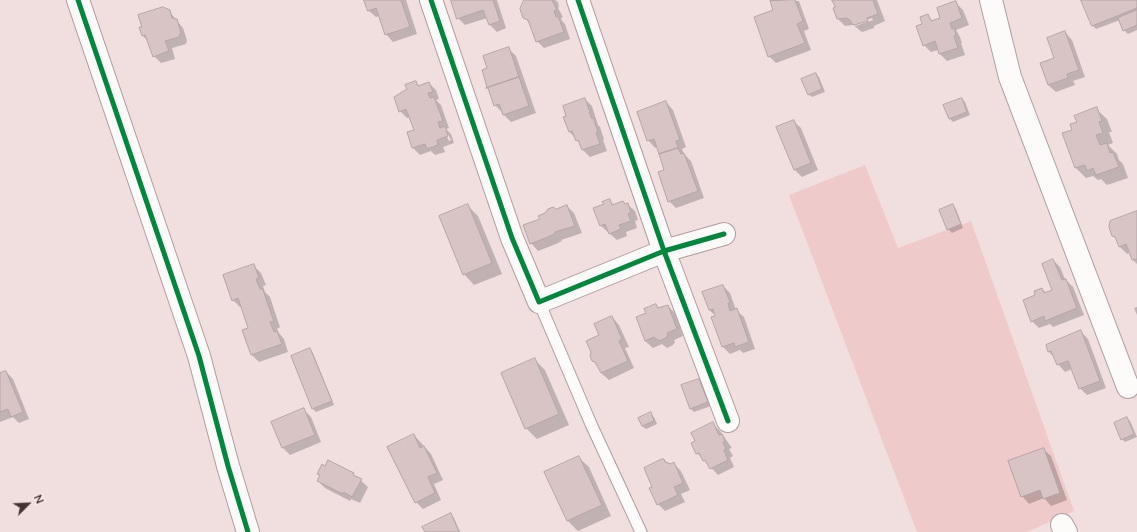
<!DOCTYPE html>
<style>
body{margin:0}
#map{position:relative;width:1137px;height:532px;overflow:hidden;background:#f1dedf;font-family:Lato,sans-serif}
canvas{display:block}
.north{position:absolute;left:8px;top:484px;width:40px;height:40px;-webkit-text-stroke:3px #fae8e8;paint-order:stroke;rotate:66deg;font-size:11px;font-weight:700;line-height:16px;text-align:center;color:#433}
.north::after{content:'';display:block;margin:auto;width:14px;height:18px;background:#433;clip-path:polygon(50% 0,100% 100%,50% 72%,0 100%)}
</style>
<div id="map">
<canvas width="1137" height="532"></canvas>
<div class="north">N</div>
</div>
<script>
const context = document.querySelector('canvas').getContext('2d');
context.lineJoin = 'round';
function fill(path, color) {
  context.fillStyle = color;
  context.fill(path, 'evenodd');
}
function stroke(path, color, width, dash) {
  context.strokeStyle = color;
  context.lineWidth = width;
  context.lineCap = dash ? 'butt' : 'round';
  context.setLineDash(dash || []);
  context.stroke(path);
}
fill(new Path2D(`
 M865 165 898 248 971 221 1074 511 1027 532H917L789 195Z`), '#efcacb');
fill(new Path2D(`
 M365 0H406L417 34 393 42 386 34 379 16 376 17 368 10Z
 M452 0H497L506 28 497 32 489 24 487 18 465 25 458 18Z
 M525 0H555L558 2 559 7 558 8 563 17 561 18 562 21 565 24 570 39 544 48 537 41 530 24 524 17Z
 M774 0 799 1 809 29 804 31 811 50 776 63 769 56 774 10 771 1Z
 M833 0H877L885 21 874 26V28L862 32 853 25 845 26 838 19ZM872 18 873 20 855 26 853 25Z
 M1082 0H1137V30L1128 34 1124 30 1120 20 1096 29 1093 26Z
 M956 3 963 10 969 25 956 30 960 37 962 43H961L965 55 947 61 940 54 938 50 931 52 924 45V25L928 16 933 21 942 18Z
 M169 11 183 28 187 40 186 44 172 48 175 59 161 63 154 56 148 41 143 36 140 28Z
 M1065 32 1072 40 1085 77 1073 81 1075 85 1056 92 1048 85 1055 59Z
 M509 49 516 56 536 113 511 122 504 115 503 112H502L495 105 488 68Z
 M816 74 819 77 825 92 812 97 808 94Z
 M416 82 419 86 429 83 436 90 439 99 436 100 441 105 449 128 446 129 451 134 454 143 443 147 445 152 435 155 431 151 420 155 413 148 408 133 415 130 410 117 407 118 400 111 408 90ZM446 134H448L451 140 449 141Z
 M585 99 592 106 598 125 600 127 604 139 603 140 607 151 590 157 583 150 581 145 569 131 568 116Z
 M962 99 965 102 970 115 953 122 949 118Z
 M666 102 673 110 686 147 682 149 684 154 691 161 704 198 676 208 669 201 666 171 657 147 655 148 648 140Z
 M1096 109 1107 119 1112 132H1109L1113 143 1108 145 1117 154 1119 160 1123 164 1128 178 1107 185 1101 179 1098 180 1093 176 1086 178 1076 168 1063 134 1073 130 1078 123Z
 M793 121 801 128 818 170 802 177 795 170 778 127Z
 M609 200 614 205 623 202 626 205 627 204 635 211 638 220 635 221 637 228 626 232 627 236 617 240 601 226 605 205Z
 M467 205 478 216 502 274 474 285 464 274Z
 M567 206 574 213 582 233 561 240 562 241 556 244 538 251 531 243 541 220 546 214Z
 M952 206 956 209 963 228 952 233 948 229Z
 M1137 213V264L1133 260 1130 252 1127 254 1120 247 1117 239 1113 235Z
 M1053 260 1060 267 1065 279 1073 287 1084 315 1053 327 1050 324 1039 328 1032 321 1037 296 1042 289 1046 293 1053 291Z
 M254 266 261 273 266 285 263 286 265 292 270 297 280 327 277 329 279 333 284 339 288 352 259 362 252 355 249 328 242 307H240L233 300Z
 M723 286 730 293 736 310 744 317 755 349 743 353 740 350 730 354 722 346 716 316 709 310Z
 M656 305 660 309 668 306 675 313 683 336 674 340 675 342 673 345 667 348 662 344 653 348 645 341 647 314Z
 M1137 307V315L1134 308Z
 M612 317 619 325 629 347 625 348 634 368 609 380 601 373 598 364 600 336Z
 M1080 331 1088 339 1106 388 1087 395 1080 388 1072 369 1065 372 1058 364 1055 358 1049 352 1047 346Z
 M310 350 313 353 334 405 316 412 313 409 292 357Z
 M535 360 545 370 569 425 537 439 526 428Z
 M6 372 13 379 29 419 19 423 13 417 0 422V374Z
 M699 380 702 383 711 406 694 412 691 409Z
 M304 410 311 417 321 442 290 455 283 448Z
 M650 414 654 417 657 424 646 429 642 426Z
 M1127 418 1130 421 1137 437 1125 442 1122 439Z
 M713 424 720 431 732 448 729 449 733 456 730 458 734 467 718 475 697 453Z
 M414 435 431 454 443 480 434 484 441 500 423 509 416 502Z
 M1043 449 1051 456 1067 500 1051 506 1044 498 1029 504 1022 496Z
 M578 457 589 467 611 516 578 531 568 521 545 472Z
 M664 460 671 465 674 464 681 471 690 490 681 494 685 502 665 511 658 504 653 488Z
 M319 474H353L368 487 360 503 351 499 350 501 325 488 318 481 321 476Z
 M450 515 454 518 460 532H426Z`), '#0003');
const building = new Path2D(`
 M364 0H401L410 27 385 35 376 8 368 11Z
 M451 0H493L500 21 489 25 483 10 457 19Z
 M524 0H552L557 10 554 11 556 17 558 16 564 32 536 42 528 20 523 18 520 9Z
 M795 0 803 21 797 24 805 43 768 57 754 17 773 10 770 1Z
 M832 0H873L878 14 867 18 868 21 854 25 853 24H852L850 20 846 18 837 19 833 8 835 7Z
 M1081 0H1137V8L1092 26Z
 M956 1 962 18 950 23 952 29 954 28 956 35 954 36 958 48 939 54 935 41 923 46 916 26 922 24 920 17 928 14 931 21 940 18 937 8Z
 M163 7 170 10 172 18 177 19 181 33 179 37 165 41 169 51 153 57 145 35 142 36 139 27H142L138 15Z
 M1137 10V25L1123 31 1118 18Z
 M1065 31 1079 70 1067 74 1068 78 1048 85 1040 63 1054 58 1047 38Z
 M509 47 519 77 486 88 487 87 482 70 487 68 483 56Z
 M816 73 822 89 808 95 801 79Z
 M519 77 529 106 503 115 499 104 494 106 488 88H486Z
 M416 81 418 86 429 82 433 92 428 93 430 98 434 97 443 121 438 122 440 128 445 126 448 136 437 140 438 145 427 149 425 144 412 148 407 132 414 130 406 109 399 112 394 97 407 89 405 85Z
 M585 98 589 110 591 109V111L589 112 592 119 594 118 595 120H594L598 132 596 133 600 144 582 150 578 140 576 141 572 131 569 132 563 117 566 116 563 106Z
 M962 98 967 112 949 119 943 105Z
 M666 101 680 140 676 141 678 148 659 154 654 139 647 141 637 112Z
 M1097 107 1102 121 1099 122 1103 133 1096 135 1100 145 1107 143 1110 153 1113 152 1119 167 1096 175 1093 168 1087 171 1085 165 1075 168 1062 133 1072 130 1070 124 1077 122 1074 116Z
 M794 120 811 163 794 170 776 127Z
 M678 148 681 154 684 153 698 191 668 202 658 172 664 170 659 154Z
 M610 199 612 205 623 201 625 204 628 203 631 213 628 214 631 221 619 225 621 229 609 234 605 224 600 226 593 208 604 204 602 202Z
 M468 204 492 263 463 275 439 216Z
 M953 204 961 224 947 230 939 210Z
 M567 205 575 226 555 232V234L548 237 530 244 523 225 540 219 538 216 545 213 548 209 553 207 556 209Z
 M1137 211V259L1132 260 1126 244 1119 247 1115 237 1112 236 1109 227 1110 221Z
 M1053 259 1062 280 1066 279 1077 308 1045 321 1044 316 1031 322 1023 300 1035 295 1034 291 1042 288 1044 293 1052 290 1042 264Z
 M254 264 259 278 256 279 260 289H263V290L273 319 274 321 270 322 274 332 277 331 282 344 251 355 242 330 248 328 238 298 232 301 223 275Z
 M723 285 730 302 728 303 730 311 737 308 749 342 735 347 734 343 722 347 711 317 715 316 713 309 709 310 702 292Z
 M656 304 658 308 668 305 677 329 667 333 668 334 666 338 659 341 654 337 645 341 636 317 646 313 644 309Z
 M612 316 622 339 619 341 628 361 601 373 595 362 592 361 590 356 591 352 586 341 599 335 594 324Z
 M1081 330 1100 381 1079 389 1068 361 1057 365 1051 351 1048 352 1046 345Z
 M310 348 332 401 312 409 291 356Z
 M535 358 559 414 525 429 501 373Z
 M6 371 23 412 11 417 8 409 0 412V373Z
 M699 379 708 402 690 409 681 385Z
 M304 408 315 435 282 448 271 422Z
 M651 412 654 421 642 426 638 418Z
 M1127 417 1134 434 1121 440 1114 423Z
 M713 422 719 435 722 434 725 441 723 442 726 449 724 450 728 460 710 469 705 460 703 461 699 453 696 454 691 443 695 441 691 433Z
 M414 434 420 448 424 446 437 473 428 477 435 493 415 503 387 447Z
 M1044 448 1060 493 1043 499 1040 490 1021 497 1008 461Z
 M579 456 602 505 567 521 544 472Z
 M662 459H664L665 462 671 464 674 462 683 483 674 487 678 495 657 505 649 488 652 487 644 468Z
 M328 460 354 473 353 475 362 479 352 497 344 492 343 494 317 481 320 475 317 474 322 464 325 466Z
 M451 513 459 532H425L422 527Z`);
fill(building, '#d9c4c5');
stroke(building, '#b5a5a6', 1);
const lane = new Path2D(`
 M539 302 591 424 641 532`);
const street = new Path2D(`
 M78 0 199 356 228 466 248 532
 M431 0 512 238 539 302 664 251 724 234
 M578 0 664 251 728 421
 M991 0 1010 77 1128 387
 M1062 525 1066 532`);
stroke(lane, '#ae9e9f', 13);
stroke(street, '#ae9e9f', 24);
stroke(lane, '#fdfafa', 11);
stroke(street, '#fdfafa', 22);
stroke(new Path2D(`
 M78 0 199 356 228 466 248 532
 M431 0 512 238 539 302 664 251 724 234
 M578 0 664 251 728 421`), '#00873e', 5);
</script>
